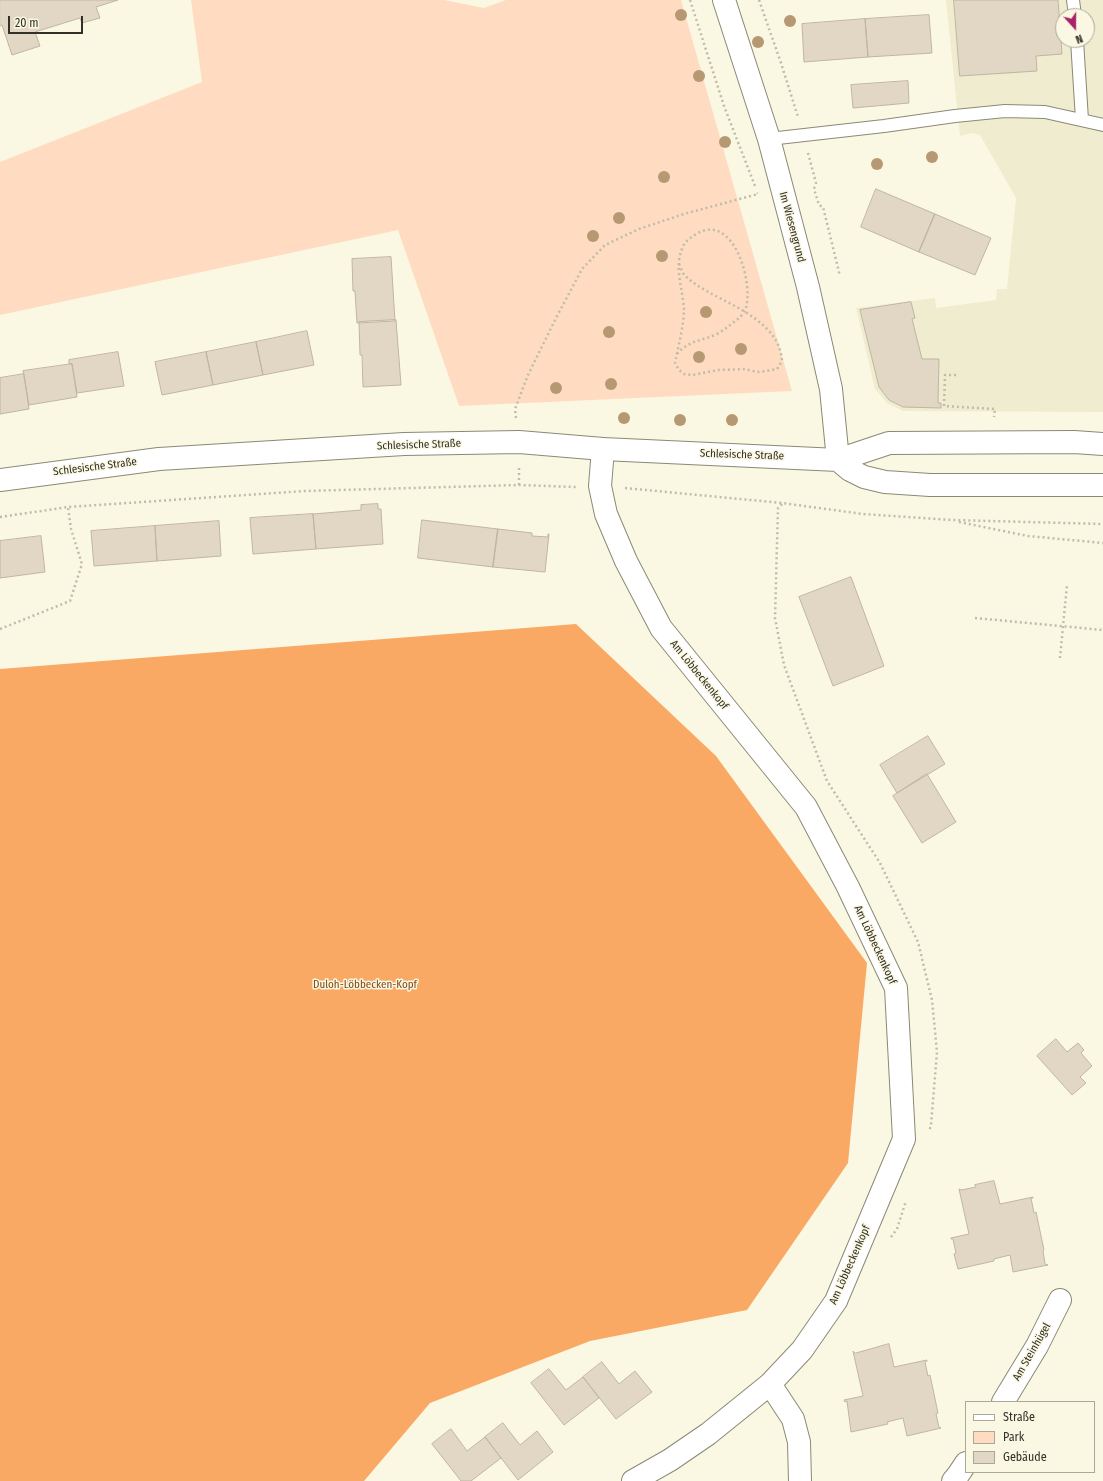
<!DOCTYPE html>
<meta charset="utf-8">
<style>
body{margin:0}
#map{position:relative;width:1103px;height:1481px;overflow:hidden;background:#faf8e2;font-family:"Fira Sans Condensed",sans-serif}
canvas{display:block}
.legend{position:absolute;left:965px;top:1401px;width:130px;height:72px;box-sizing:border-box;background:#faf8e2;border:1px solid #aaa898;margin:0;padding:5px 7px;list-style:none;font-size:12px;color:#323129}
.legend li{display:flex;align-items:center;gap:8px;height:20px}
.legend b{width:20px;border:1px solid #aaa898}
.north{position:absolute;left:1055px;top:8px;width:40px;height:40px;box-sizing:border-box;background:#faf8e2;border:1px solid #aaa898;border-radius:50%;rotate:159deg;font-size:11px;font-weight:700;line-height:16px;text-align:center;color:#323129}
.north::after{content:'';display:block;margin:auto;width:14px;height:18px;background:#a92167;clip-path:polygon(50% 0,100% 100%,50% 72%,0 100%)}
.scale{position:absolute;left:8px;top:16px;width:75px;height:18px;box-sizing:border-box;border:2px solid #323129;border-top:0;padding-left:5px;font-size:12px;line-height:14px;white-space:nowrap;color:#323129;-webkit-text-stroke:3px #faf8e2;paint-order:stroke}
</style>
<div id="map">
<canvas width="1103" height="1481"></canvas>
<ul class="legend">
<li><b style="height:5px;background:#fff"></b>Straße</li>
<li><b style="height:11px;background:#ffdcc1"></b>Park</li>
<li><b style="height:11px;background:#e2d7c4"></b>Gebäude</li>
</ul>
<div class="north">N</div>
<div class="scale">20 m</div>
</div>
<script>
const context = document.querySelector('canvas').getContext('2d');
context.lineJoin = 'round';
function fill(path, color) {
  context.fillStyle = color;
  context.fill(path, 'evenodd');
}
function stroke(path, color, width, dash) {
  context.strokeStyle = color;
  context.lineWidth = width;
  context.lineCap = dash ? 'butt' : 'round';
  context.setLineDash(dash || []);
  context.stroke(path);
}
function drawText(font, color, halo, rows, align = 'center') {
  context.font = font + ' "Fira Sans Condensed",sans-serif';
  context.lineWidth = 3;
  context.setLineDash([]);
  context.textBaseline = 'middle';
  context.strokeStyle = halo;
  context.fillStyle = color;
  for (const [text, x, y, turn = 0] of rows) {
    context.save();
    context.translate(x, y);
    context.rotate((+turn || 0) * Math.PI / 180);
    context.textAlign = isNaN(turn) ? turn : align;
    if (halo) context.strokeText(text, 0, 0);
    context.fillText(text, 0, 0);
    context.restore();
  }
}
fill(new Path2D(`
 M946 0H1103V412L903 411 887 403 875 389 856 308 935 298 936 308 996 300 997 289H1007L1016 198 980 135 972 133 960 136ZM1063 16H1087V40H1063Z`), '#efeccf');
fill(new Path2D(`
 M191 0H444L484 8 506 0H681L792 391 459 406 398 230 0 315V162L202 82Z`), '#ffdcc1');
fill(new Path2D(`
 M576 624 716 756 867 963 848 1163 747 1310 590 1341 430 1403 364 1481H0V669Z`), '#faa964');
const building = new Path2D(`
 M0 0H118L96 7 100 18 82 23 80 18 35 32 40 46 12 55 2 25 0 26Z
 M954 0H1058L1062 54 1036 56 1037 71 960 76Z
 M929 15 932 53 868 57 865 19Z
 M865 19 868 57 804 62 802 24Z
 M908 81 909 103 853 108 851 85Z
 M876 189 935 214 919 252 861 227Z
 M935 214 991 238 975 275 919 252Z
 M391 257 395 321 357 323 355 291H353L352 259Z
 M911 302 915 318 912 319 922 359H939L938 403H941V408L903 407 889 400 879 387 860 310Z
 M396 320 401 385 363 387 362 355H360L359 322Z
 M307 331 314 365 263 375 256 342Z
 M256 342 263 375 213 385 206 352Z
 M118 352 124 386 77 393 72 364H69V360Z
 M206 352 213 385 162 395 155 362Z
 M72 364 77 397 29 405 23 371Z
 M24 374 29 409 0 414V378Z
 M378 504V509H381L383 544 316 549 313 514 361 510V505Z
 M313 514 316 549 253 554 250 518Z
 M422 520 498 529 493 567 418 558Z
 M219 521 221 556 157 561 155 526Z
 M155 526 157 561 94 566 91 531Z
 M498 529 532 533V536L548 537V534H549L545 572 493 567Z
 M41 536 45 572 0 578V541Z
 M851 577 884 666 833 686 799 597Z
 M928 736 945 764 897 793 880 765Z
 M927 774 956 822 922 843 893 796Z
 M1056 1039 1067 1052 1078 1043 1084 1050 1081 1053 1092 1066 1080 1077 1086 1083 1072 1095 1037 1056Z
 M994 1181 1000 1204 1033 1197V1198H1031L1034 1213 1036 1212 1044 1250 1043 1251 1045 1264 1048 1265 1013 1272 1010 1255 994 1259V1261L958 1269 954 1254 956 1253 953 1239H951V1238L969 1234 959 1189 961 1190 976 1187 975 1185Z
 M889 1344 894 1367 927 1360V1361L925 1362 928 1376 930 1375 938 1413 936 1414 939 1427 941 1428 907 1436 903 1418 887 1422 888 1424 851 1432 847 1401 845 1402 844 1400 863 1396 853 1351 855 1353Z
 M602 1362 619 1384 635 1371 652 1392 616 1419 583 1377Z
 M549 1369 566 1390 583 1377 599 1398 564 1425 531 1383Z
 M503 1423 520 1445 537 1431 553 1452 518 1480 485 1437Z
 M451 1429 467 1451 485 1437 501 1458 471 1481H461L432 1444Z`);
fill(building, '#e2d7c4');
stroke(building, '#c0b5a2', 1);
const service = new Path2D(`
 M1073 0 1075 16
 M1077 40 1082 120
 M769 139 884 126 955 116 1005 111 1045 112 1103 125`);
const minor = new Path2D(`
 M724 0 769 139 808 287 831 389 838 460
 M603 449 600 486 606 514 626 561 661 628 806 807 848 887 896 988 904 1139 836 1301 802 1350 770 1384 708 1434 670 1460 633 1481
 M770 1384 793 1419 799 1442 800 1481
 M1003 1402 1037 1346 1060 1300
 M953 1481 958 1475 966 1463`);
const secondary = new Path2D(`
 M838 460 850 470 864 477 885 482 930 485H1103
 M0 480 159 459 404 444 519 442 603 449 838 460 889 443 1074 442 1103 444`);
stroke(service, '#8b8976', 14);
stroke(minor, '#8b8976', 24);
stroke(secondary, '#8b8976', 24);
stroke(new Path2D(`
 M690 0 724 106 755 186
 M759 0 781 63 798 117
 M808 153 816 183 814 189 819 205 823 207 840 276
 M677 354C689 340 702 341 717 334 725 329 732 324 739 318 741 316 744 313 745 311 755 285 734 211 696 234 690 238 684 242 682 249 674 268 683 290 684 309 684 326 678 347 675 363L679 370 684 374 693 375 718 370 745 369 757 372 766 371 777 369 782 361C780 325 738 308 710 293 700 287 690 282 683 273 681 270 680 265 678 261
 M956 375H945L944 406 995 409 994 417
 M516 418 515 409 528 375 556 318 582 269 605 245 639 229 684 214 758 194 757 193
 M519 485V465
 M625 488 782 503 863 514 952 520 1103 524
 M782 504 778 508 775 618 784 665 827 781 880 863 918 942 932 1000 937 1052 931 1125 929 1132
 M0 517 68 507 305 491 519 485 576 487
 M959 522 1028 536 1103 543
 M975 618 1103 630
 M0 629 70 601 82 564 71 529 68 507
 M1060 658 1067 585
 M891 1237 897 1229 906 1201`), '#bebcaa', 2.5, [2, 3]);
stroke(service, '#fff', 12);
stroke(minor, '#fff', 22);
stroke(secondary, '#fff', 22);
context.fillStyle = '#b69872';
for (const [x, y] of [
 [681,15],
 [790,21],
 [758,42],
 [699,76],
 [725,142],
 [932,157],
 [877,164],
 [664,177],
 [619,218],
 [593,236],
 [662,256],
 [706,312],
 [609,332],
 [741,349],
 [699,357],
 [611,384],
 [556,388],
 [624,418],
 [680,420],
 [732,420]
]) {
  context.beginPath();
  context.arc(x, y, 6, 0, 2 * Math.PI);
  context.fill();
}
drawText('11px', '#323129', '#faf8e2', [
 ["Im Wiesengrund",792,227,75],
 ["Schlesische Straße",419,445,-2],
 ["Schlesische Straße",742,455,2],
 ["Schlesische Straße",95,467,-7],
 ["Am Löbbeckenkopf",699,675,51],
 ["Am Löbbeckenkopf",875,945,65],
 ["Am Löbbeckenkopf",850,1265,-66],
 ["Am Steinhügel",1032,1352,-60]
]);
drawText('11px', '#7e4917', '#faf8e2', [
 ["Duloh-Löbbecken-Kopf",365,985]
]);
</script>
